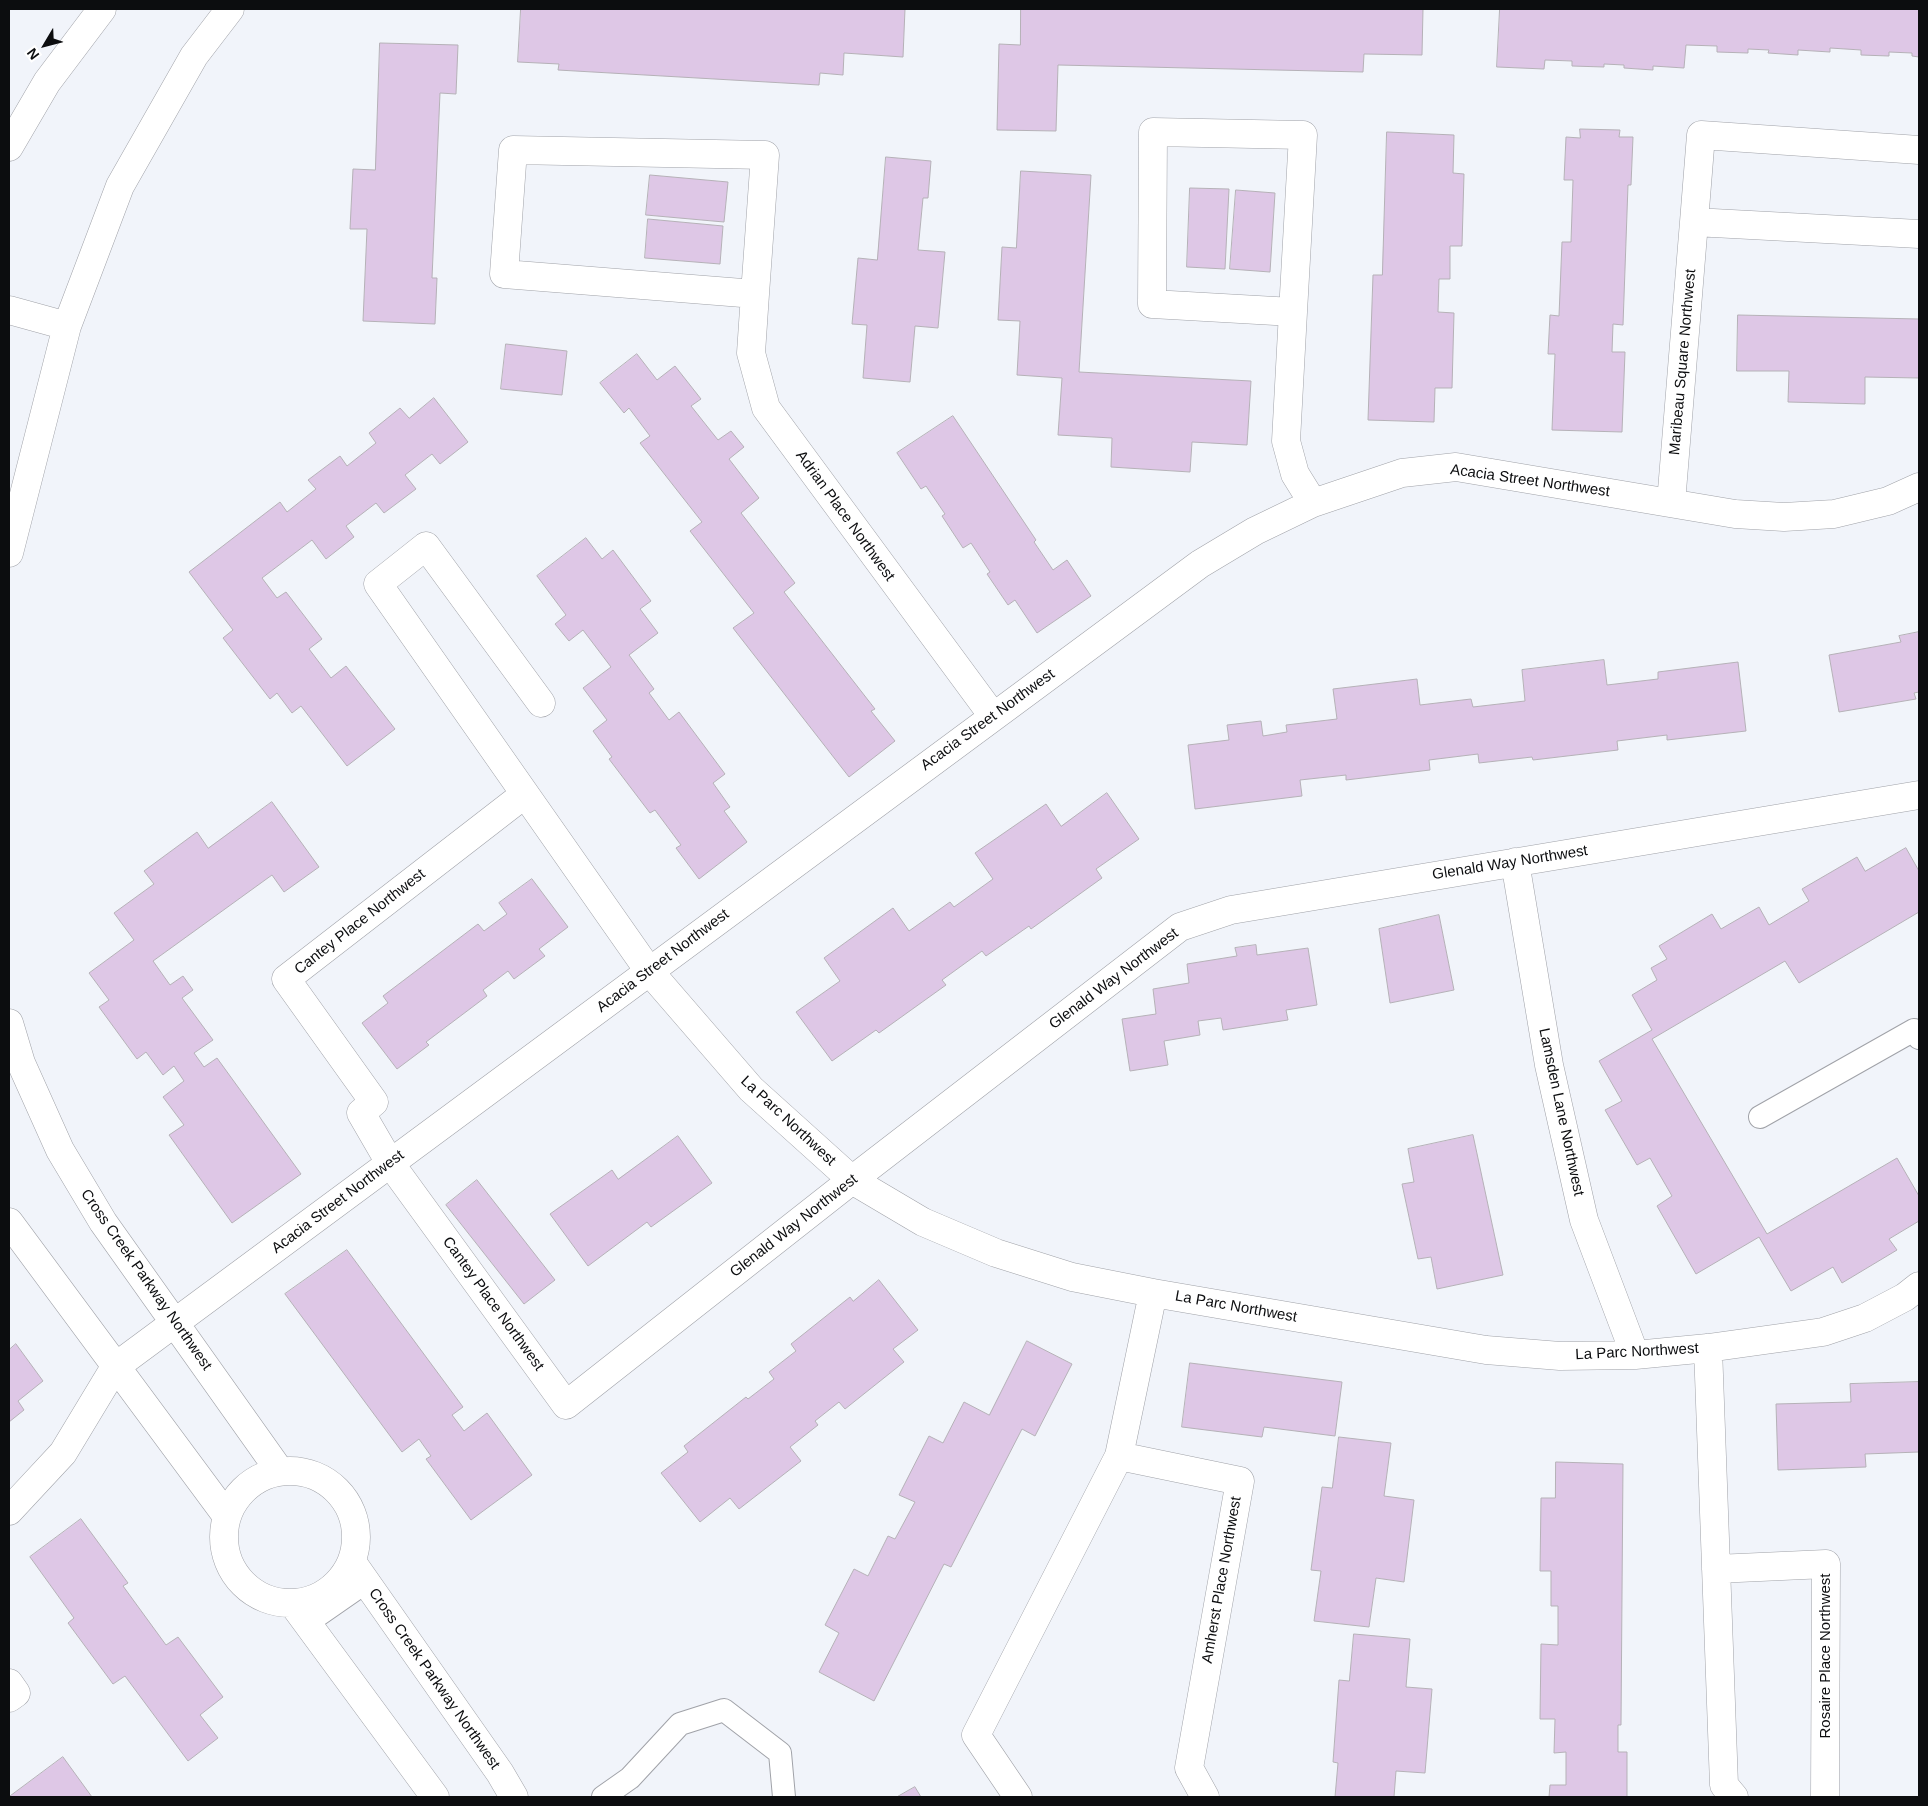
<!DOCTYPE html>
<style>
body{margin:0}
#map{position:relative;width:1928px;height:1806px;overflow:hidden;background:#f1f4fa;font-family:Helvetica,sans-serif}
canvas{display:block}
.frame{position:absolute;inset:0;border:10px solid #0c0d0f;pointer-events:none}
.north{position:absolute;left:20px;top:20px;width:50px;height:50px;-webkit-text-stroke:4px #fff;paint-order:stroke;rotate:233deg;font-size:14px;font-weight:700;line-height:20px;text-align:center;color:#0c0d0f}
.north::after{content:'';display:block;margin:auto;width:18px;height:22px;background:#0c0d0f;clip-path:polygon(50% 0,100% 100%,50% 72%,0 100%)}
</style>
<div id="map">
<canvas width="1928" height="1806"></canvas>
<div class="frame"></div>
<div class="north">N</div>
</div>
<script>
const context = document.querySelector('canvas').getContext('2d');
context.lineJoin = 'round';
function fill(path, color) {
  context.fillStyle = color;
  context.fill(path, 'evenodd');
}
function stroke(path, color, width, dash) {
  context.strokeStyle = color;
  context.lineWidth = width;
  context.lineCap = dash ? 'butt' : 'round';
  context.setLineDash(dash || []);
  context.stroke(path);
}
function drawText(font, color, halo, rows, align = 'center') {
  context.font = font + ' Helvetica,sans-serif';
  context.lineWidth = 4;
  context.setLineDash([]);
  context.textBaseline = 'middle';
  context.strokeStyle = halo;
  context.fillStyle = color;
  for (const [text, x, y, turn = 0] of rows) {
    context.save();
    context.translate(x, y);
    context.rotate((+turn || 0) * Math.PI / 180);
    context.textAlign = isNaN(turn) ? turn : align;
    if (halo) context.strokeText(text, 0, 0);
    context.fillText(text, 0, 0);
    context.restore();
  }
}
const building = new Path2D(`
 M521 9H905L903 57 844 53 843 75 820 73 819 85 558 70 559 64 518 62Z
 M1021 9H1423L1422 55 1364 54 1363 72 1058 65 1056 131 997 130 999 44 1020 45Z
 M1500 9H1919V57L1912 56V53L1889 52V56L1861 55V50L1830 48V52L1798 50V55L1768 53 1769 50 1748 49V53L1717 52V46L1686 45 1684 68 1653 66V70L1624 68V65L1604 64V67L1572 66V61L1545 60 1544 69 1497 67Z
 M380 43 458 45 456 94 440 93 432 278H437L435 324 363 321 367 229H350L353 169 375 170Z
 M1580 129 1620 130 1619 137H1633L1631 185H1628L1623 325 1613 324 1612 352H1625L1622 432 1552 430 1555 354H1548L1550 315 1559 316 1562 242H1571L1573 180H1564L1566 137 1580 138Z
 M1387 132 1454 135 1453 173 1464 174 1462 246H1450V279H1439L1438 312 1454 313 1452 388H1435L1434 422 1368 420 1373 275H1382Z
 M886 157 931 161 928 198H923L918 250 945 252 938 328 915 326 910 382 863 378 867 325 852 324 858 258 877 260Z
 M1021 171 1091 175 1079 372 1251 381 1247 445 1192 442 1190 472 1111 467 1112 438 1058 435 1062 378 1017 375 1020 321 998 320 1002 247 1016 248Z
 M650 175 728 182 724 222 646 215Z
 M1190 188 1229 189 1225 269 1187 267Z
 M1236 190 1275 193 1270 272 1230 269Z
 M648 219 723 226 720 264 645 258Z
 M1738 315 1919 319V378L1865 377V404L1788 402 1789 371H1737Z
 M506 344 567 351 562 395 501 389Z
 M637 354 657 380 675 366 701 399 691 406 718 440 731 431 744 447 729 459 759 498 741 513 795 583 784 592 875 709 871 711 895 741 849 777 733 628 754 613 690 531 702 522 640 443 650 436 629 408 624 413 600 383Z
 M434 398 468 442 440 464 432 454 405 475 416 489 384 513 376 503 346 526 354 537 326 559 312 540 262 578 277 598 286 592 322 639 309 649 331 678 346 666 395 729 347 766 301 706 292 713 277 693 270 699 223 638 233 630 189 572 280 502 287 512 316 489 308 480 340 456 347 466 376 443 369 433 400 408 409 418Z
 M953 416 1036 540 1034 542 1053 570 1067 560 1091 596 1037 633 1015 600 1008 605 987 574 990 572 971 543 963 548 942 516 945 514 926 486 921 489 897 453Z
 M586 538 602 559 613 550 651 601 640 609 658 633 629 655 654 689 649 693 669 720 679 712 725 774 713 783 730 807 724 811 747 842 699 879 676 848 681 845 655 810 650 813 609 759 612 757 593 731 607 720 583 688 611 667 583 630 569 641 555 624 566 615 537 576Z
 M1919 632V692L1914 693 1916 699 1839 712 1829 655 1901 642 1899 636Z
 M1604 660 1607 685 1658 679V672L1738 662 1746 731 1667 740V735L1617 741 1618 750 1533 760 1532 757 1479 763 1478 754 1429 760 1430 770 1346 780V775L1300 780 1302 796 1195 809 1188 745 1229 740 1227 725 1261 721 1263 736 1287 732 1286 725 1337 719 1333 689 1417 679 1420 705 1471 699 1473 707 1525 701 1522 670Z
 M1107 793 1139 839 1096 869 1102 878 1031 929 1029 926 986 956 982 951 942 980 946 985 879 1033 876 1030 832 1061 796 1012 840 981 824 958 893 908 909 931 950 902 954 907 993 879 975 853 1046 804 1061 826Z
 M272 802 319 867 284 892 272 875 153 961 170 985 183 976 193 990 182 998 213 1040 194 1053 204 1067 217 1058 301 1174 232 1223 169 1135 184 1125 163 1097 184 1081 174 1066 163 1075 146 1052 137 1059 99 1007 109 1000 89 973 134 940 114 913 154 884 144 871 197 832 208 848Z
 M1906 848 1919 871V912L1799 983 1785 961 1652 1039 1767 1234 1897 1158 1919 1196V1221L1889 1239 1897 1250 1842 1283 1833 1267 1791 1291 1759 1237 1696 1274 1657 1206 1672 1196 1650 1158 1637 1165 1605 1110 1622 1101 1599 1061 1652 1030 1632 995 1657 980 1651 968 1667 959 1659 946 1712 914 1721 929 1759 907 1769 925 1809 901 1802 889 1857 857 1865 871Z
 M532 879 568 927 539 949 545 956 514 979 508 971 483 990 487 996 426 1042 429 1045 397 1069 362 1023 388 1003 383 996 478 924 484 931 507 914 499 903Z
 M1439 915 1454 990 1390 1003 1379 929Z
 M1256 945 1257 955 1308 948 1317 1005 1286 1010 1288 1020 1223 1030 1221 1018 1198 1021 1200 1035 1164 1041 1168 1065 1130 1071 1122 1019 1156 1014 1153 989 1189 983 1187 964 1237 956 1235 948Z
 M1473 1135 1503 1275 1437 1289 1431 1257 1418 1259 1402 1184 1414 1182 1408 1149Z
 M678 1136 712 1183 651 1227 647 1222 588 1266 550 1214 612 1170 618 1179Z
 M477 1180 555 1280 524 1304 446 1205Z
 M347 1250 463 1407 452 1415 464 1431 487 1413 532 1475 471 1520 426 1459 431 1456 419 1439 402 1452 285 1294Z
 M879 1280 918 1330 893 1349 904 1362 845 1409 839 1402 815 1421 818 1425 790 1447 801 1461 739 1509 730 1498 700 1522 661 1473 688 1452 684 1446 746 1397 748 1399 774 1379 769 1372 796 1351 791 1344 850 1297 853 1301Z
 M1027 1341 1072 1364 1035 1436 1022 1429 951 1567 944 1564 874 1701 819 1672 839 1633 825 1625 854 1569 868 1576 888 1536 895 1539 915 1502 899 1495 929 1436 943 1443 964 1402 989 1415Z
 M16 1344 43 1381 18 1401 24 1410 9 1422V1350Z
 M1190 1363 1342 1382 1335 1436 1264 1427 1262 1437 1182 1427Z
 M1919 1382V1452L1865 1454 1866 1467 1778 1470 1776 1404 1851 1402 1850 1384Z
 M1339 1437 1391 1443 1384 1496 1414 1500 1404 1582 1376 1578 1369 1627 1314 1621 1321 1571 1311 1570 1322 1487 1332 1488Z
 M1556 1462 1623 1464 1621 1725H1618V1752H1627V1797H1549L1550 1785H1566V1752L1554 1753 1555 1719H1540L1541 1644 1558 1645V1606H1551V1571H1540L1541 1498H1555Z
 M81 1519 128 1583 123 1586 166 1645 178 1637 223 1697 200 1715 218 1738 188 1761 125 1676 113 1684 68 1623 74 1618 30 1557Z
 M1354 1634 1410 1639 1406 1687 1432 1689 1425 1773 1396 1771 1394 1797H1335L1338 1763 1333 1762 1339 1680 1349 1681Z
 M63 1757 92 1797H9Z
 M915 1787 921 1797H897Z`);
fill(building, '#dec7e6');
stroke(building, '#b5b1b7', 1);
const lane = new Path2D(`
 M1760 1117 1914 1030 1919 1038
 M307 1623 366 1582
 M603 1797 630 1778 680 1724 724 1710 780 1753 784 1797`);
const street = new Path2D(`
 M1153 132 1303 135 1293 312 1152 304Z
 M9 147 47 82 102 9
 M513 150 765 155 755 294 504 274Z
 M1919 150 1701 135 1694 222 1919 234
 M755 294 751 353 766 408 993 716
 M9 310 67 326
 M1293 312 1286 441 1295 474 1313 503
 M1671 503 1694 222
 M9 553 67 326 120 186 194 56 230 9
 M541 703 426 546 378 584 649 971 751 1089 852 1180 923 1222 996 1253 1072 1277 1153 1293 1486 1350 1560 1356 1635 1355 1708 1348 1823 1332 1865 1318 1905 1297 1919 1286
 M525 794 286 979 374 1102 361 1113 390 1163 566 1405 852 1180 1180 927 1231 910 1919 795
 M1515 862 1549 1065 1584 1220 1635 1355
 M9 1023 21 1063 60 1150 103 1222 279 1470
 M9 1222 226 1515
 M1708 1348 1724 1785 1734 1797
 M1119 1456 1240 1481 1189 1768 1205 1797
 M224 1537a66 66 0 1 1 132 0a66 66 0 1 1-132 0Z
 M9 1511 63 1453 115 1367 1200 564 1255 531 1313 503 1402 473 1456 467 1735 514 1784 517 1834 514 1888 501 1919 487
 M352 1562 500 1773 514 1797
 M1716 1569 1826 1564 1825 1797
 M293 1604 435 1797
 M9 1683 16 1693 9 1698
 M1018 1797 976 1735 1119 1456 1153 1293`);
stroke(lane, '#a0a2a8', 24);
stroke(street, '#a0a2a8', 29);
stroke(lane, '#fff', 22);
stroke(street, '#fff', 28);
drawText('15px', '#0c0d0f', '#fff', [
 ["Maribeau Square Northwest",1683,362,-85],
 ["Acacia Street Northwest",1530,481,8],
 ["Adrian Place Northwest",845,516,54],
 ["Acacia Street Northwest",988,720,-36],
 ["Glenald Way Northwest",1510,863,-9],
 ["Cantey Place Northwest",360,922,-38],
 ["Acacia Street Northwest",663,961,-37],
 ["Glenald Way Northwest",1114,979,-37],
 ["Lamsden Lane Northwest",1561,1112,78],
 ["La Parc Northwest",788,1121,43],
 ["Acacia Street Northwest",338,1202,-37],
 ["Glenald Way Northwest",794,1226,-38],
 ["Cross Creek Parkway Northwest",146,1280,55],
 ["Cantey Place Northwest",493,1304,54],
 ["La Parc Northwest",1236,1307,10],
 ["La Parc Northwest",1637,1352,-3],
 ["Amherst Place Northwest",1222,1580,-80],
 ["Rosaire Place Northwest",1826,1656,-90],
 ["Cross Creek Parkway Northwest",434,1679,55]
]);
</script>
